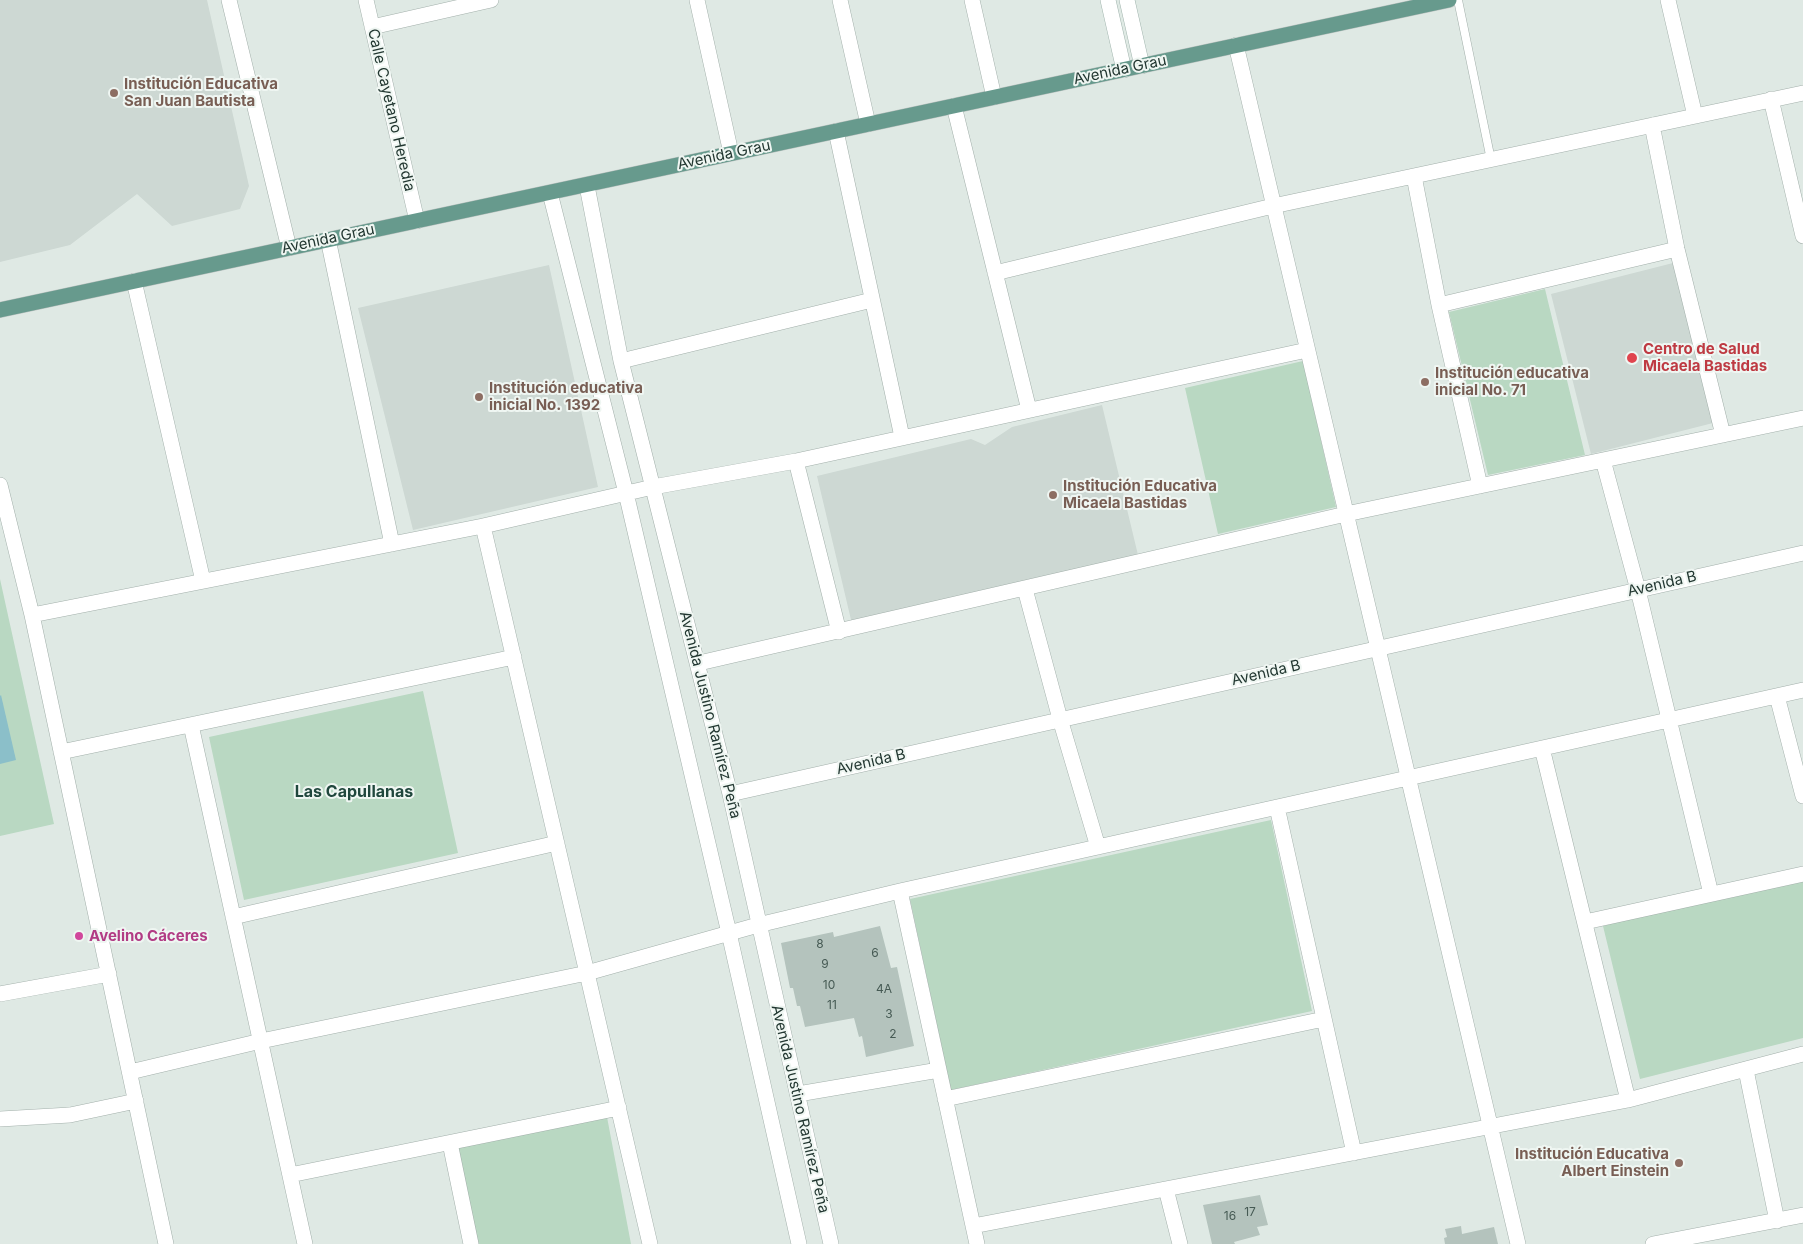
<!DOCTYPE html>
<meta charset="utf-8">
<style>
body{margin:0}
canvas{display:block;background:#dfe9e4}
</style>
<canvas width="1803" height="1244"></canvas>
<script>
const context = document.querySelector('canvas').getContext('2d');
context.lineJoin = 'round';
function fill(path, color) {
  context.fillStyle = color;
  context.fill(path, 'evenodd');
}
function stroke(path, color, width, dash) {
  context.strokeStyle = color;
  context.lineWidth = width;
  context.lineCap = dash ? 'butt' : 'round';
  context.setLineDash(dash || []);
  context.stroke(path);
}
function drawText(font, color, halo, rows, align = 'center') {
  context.font = font + ' Inter,sans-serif';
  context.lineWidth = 4;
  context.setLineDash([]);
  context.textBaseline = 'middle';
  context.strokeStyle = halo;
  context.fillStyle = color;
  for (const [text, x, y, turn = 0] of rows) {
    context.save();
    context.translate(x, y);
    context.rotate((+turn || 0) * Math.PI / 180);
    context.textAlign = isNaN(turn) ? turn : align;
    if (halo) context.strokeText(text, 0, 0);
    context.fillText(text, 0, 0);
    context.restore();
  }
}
fill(new Path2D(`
 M0 0H207L249 186 240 209 172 226 137 194 70 245 0 262Z
 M1673 263 1713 423 1591 454 1551 294Z
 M549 265 598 487 413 530 358 308Z
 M1102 405 1138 555 852 624 817 476 971 439 985 445 1012 427Z`), '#cdd8d3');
fill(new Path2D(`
 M1545 289 1585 455 1488 475 1449 312Z
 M1303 361 1336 507 1218 534 1185 388Z
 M0 579 54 824 0 836Z
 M423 691 458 853 244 900 209 737Z
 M1271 820 1312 1011 951 1090 910 899Z
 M1803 876V1038L1640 1079 1603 926Z
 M607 1117 631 1244H477L455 1147Z`), '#b9d8c2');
fill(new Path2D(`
 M1 695 16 760 0 764V696Z`), '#8bbfc9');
fill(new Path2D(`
 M880 926 891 968 897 967 914 1046 866 1057 862 1036 859 1037 854 1018 805 1027 800 1006H797L793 988H790L781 943 833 932 834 937Z
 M1260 1195 1268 1225 1257 1227 1260 1235 1234 1242 1235 1244H1212L1203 1205Z
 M1461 1226 1462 1234 1494 1227 1498 1244H1445L1444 1238 1447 1237 1445 1229Z`), '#b4c3bd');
const lane = new Path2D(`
 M1458 0 1491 160`);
const street = new Path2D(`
 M229 0 289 248
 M366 0 417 221
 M697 0 731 153
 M840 0 868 124
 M972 0 994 97
 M1668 0 1695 116
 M372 27 491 0
 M1236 45 1518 1244
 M1771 99 1803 236
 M954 106 1029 410
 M1652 125 1677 249 1723 435
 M836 131 902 437
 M1414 176 1439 305 1480 486
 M587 186 621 361 730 794 831 1244
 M550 193 626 493 729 933 799 1244
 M328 239 392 544
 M995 273 1273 206 1803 93
 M134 281 203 581
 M1439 305 1677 249
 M621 361 872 300
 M1603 460 1638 590 1711 894
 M796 461 839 632
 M0 485 32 615 166 1244
 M483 526 650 1244
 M1025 589 1060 719 1098 847
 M32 615 483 526 653 487 796 461 1307 350
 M699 663 1346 514 1803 418
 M1777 696 1803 796
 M191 725 305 1244
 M1542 748 1628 1100
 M61 752 514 657
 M730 794 1803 553
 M1277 807 1354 1153
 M900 891 977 1244
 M233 917 557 843
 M1585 922 1803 874
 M0 994 109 974
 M1746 1070 1777 1221
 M130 1072 261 1041 587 973 758 925 900 891 1803 690
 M798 1094 939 1070
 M945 1099 1324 1019
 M0 1119 70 1115 136 1101
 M450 1143 471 1244
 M290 1175 619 1108
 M1166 1189 1180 1244
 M973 1226 1628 1100 1803 1054
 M1653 1244 1803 1215`);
const secondary = new Path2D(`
 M1108 0 1124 70
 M1127 0 1142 66`);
const primary = new Path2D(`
 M0 310 1449 0`);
stroke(lane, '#a3b0ab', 9);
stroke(street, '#a3b0ab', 16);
stroke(secondary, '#9fb3ac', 16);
stroke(primary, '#bdc3c1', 16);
stroke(lane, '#fff', 8);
stroke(street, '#fff', 15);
stroke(secondary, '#fff', 15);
stroke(primary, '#679a8d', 15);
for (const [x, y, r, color] of [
 [114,93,5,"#8d6e63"],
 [1632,358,6,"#e0444e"],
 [1425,382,5,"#8d6e63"],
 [479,397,5,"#8d6e63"],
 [1053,495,5,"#8d6e63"],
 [79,936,5,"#d1479c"],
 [1679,1163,5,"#8d6e63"]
]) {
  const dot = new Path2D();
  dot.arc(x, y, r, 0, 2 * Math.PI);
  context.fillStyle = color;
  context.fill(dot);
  stroke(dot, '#eff6f2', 2);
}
drawText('12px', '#465a54', null, [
 ["8",820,944],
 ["6",875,953],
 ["9",825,964],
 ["10",829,985],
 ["4A",884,989],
 ["11",832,1005],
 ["3",889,1014],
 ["2",893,1034],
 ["17",1250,1212],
 ["16",1230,1216]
]);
drawText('15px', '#223731', '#eff6f2', [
 ["Avenida Grau",1120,70,-12],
 ["Calle Cayetano Heredia",391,110,77],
 ["Avenida Grau",724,155,-12],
 ["Avenida Grau",328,239,-12],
 ["Avenida B",1662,584,-13],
 ["Avenida B",1266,673,-13],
 ["Avenida Justino Ramírez Peña",710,715,76],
 ["Avenida B",871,762,-13],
 ["Avenida Justino Ramírez Peña",800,1109,77]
]);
drawText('bold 15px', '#785e54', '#eff6f2', [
 ["Institución Educativa",124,84],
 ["San Juan Bautista",124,101],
 ["Institución educativa",1435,373],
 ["inicial No. 71",1435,390],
 ["Institución educativa",489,388],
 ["inicial No. 1392",489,405],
 ["Institución Educativa",1063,486],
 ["Micaela Bastidas",1063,503],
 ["Institución Educativa",1669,1154,"right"],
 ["Albert Einstein",1669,1171,"right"]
], 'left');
drawText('bold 15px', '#be3a42', '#eff6f2', [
 ["Centro de Salud",1643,349],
 ["Micaela Bastidas",1643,366]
], 'left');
drawText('bold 15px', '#b23c85', '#eff6f2', [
 ["Avelino Cáceres",89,936]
], 'left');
drawText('bold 16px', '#20473d', '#eff6f2', [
 ["Las Capullanas",354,792]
]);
</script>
